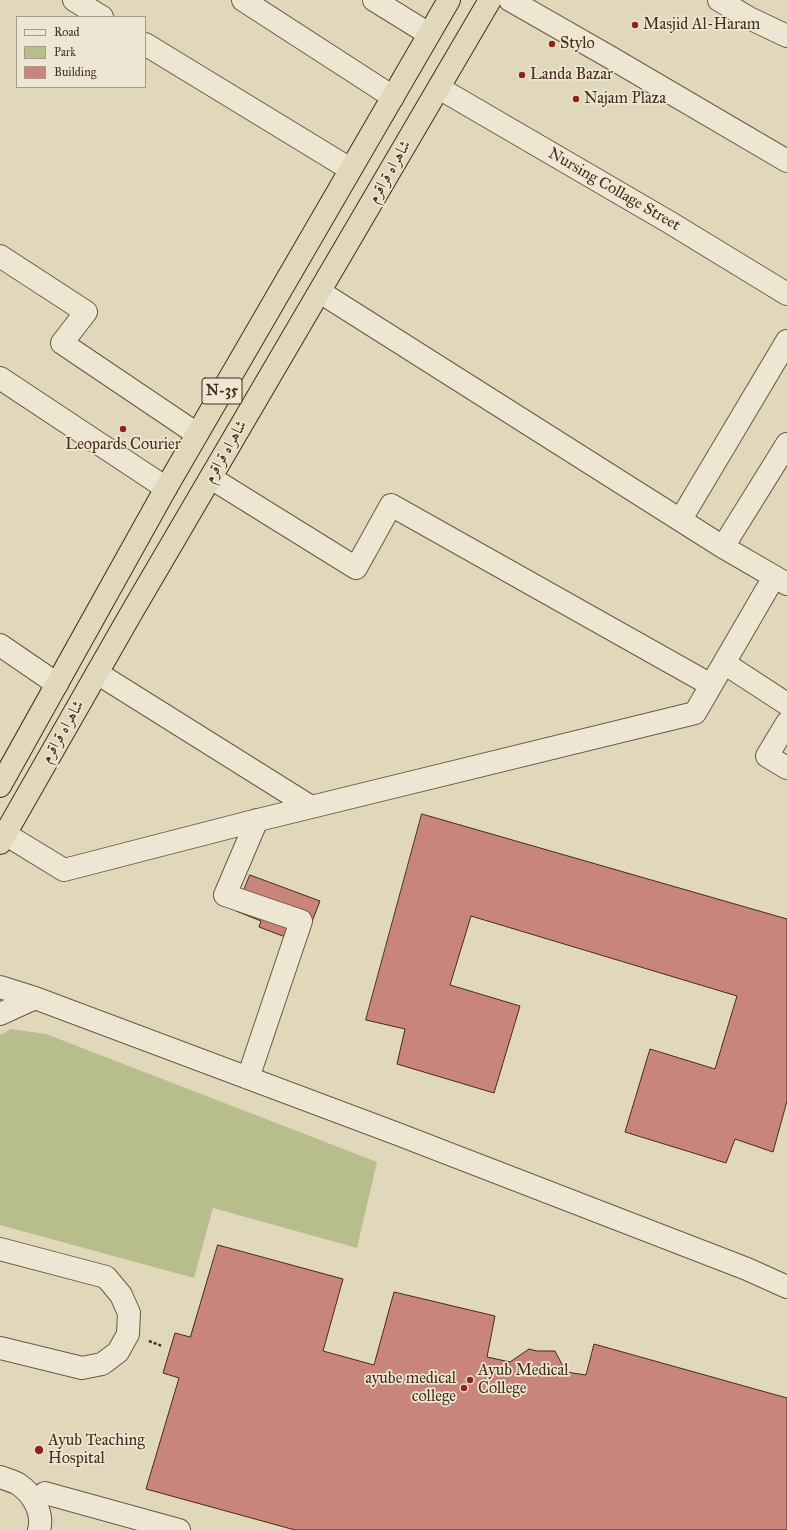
<!DOCTYPE html>
<meta charset="utf-8">
<style>
body{margin:0}
#map{position:relative;width:787px;height:1530px;overflow:hidden;background:#e1d8bb;font-family:"IM FELL Great Primer",serif}
canvas{display:block}
.legend{position:absolute;left:16px;top:16px;width:130px;height:72px;box-sizing:border-box;background:#ece6d3;border:1px solid #aa9b88;margin:0;padding:5px 7px;list-style:none;font-size:12px;color:#472a18}
.legend li{display:flex;align-items:center;gap:8px;height:20px}
.legend b{width:20px;border:1px solid #aa9b88}
</style>
<div id="map">
<canvas width="787" height="1530"></canvas>
<ul class="legend">
<li><b style="height:5px;background:#ece6d3"></b>Road</li>
<li><b style="height:11px;background:#b8bd8c"></b>Park</li>
<li><b style="height:11px;background:#c9847b"></b>Building</li>
</ul>
</div>
<script>
const context = document.querySelector('canvas').getContext('2d');
context.lineJoin = 'round';
function fill(path, color) {
  context.fillStyle = color;
  context.fill(path, 'evenodd');
}
function stroke(path, color, width, dash) {
  context.strokeStyle = color;
  context.lineWidth = width;
  context.lineCap = dash ? 'butt' : 'round';
  context.setLineDash(dash || []);
  context.stroke(path);
}
function drawText(font, color, halo, rows, align = 'center') {
  context.font = font + ' "IM FELL Great Primer",Amiri,serif';
  context.lineWidth = 3.5;
  context.setLineDash([]);
  context.textBaseline = 'middle';
  context.strokeStyle = halo;
  context.fillStyle = color;
  for (const [text, x, y, turn = 0] of rows) {
    context.save();
    context.translate(x, y);
    context.rotate((+turn || 0) * Math.PI / 180);
    context.textAlign = isNaN(turn) ? turn : align;
    if (halo) context.strokeText(text, 0, 0);
    context.fillText(text, 0, 0);
    context.restore();
  }
}
fill(new Path2D(`
 M11 1029 46 1034 377 1162 357 1248 213 1208 194 1278 0 1225V1035Z`), '#b8bd8c');
const building = new Path2D(`
 M422 814 787 919V1101L773 1152 735 1139 726 1163 625 1132 650 1049 715 1069 737 996 471 916 450 985 520 1006 494 1093 397 1064 405 1029 366 1020Z
 M250 875 320 901 306 937 288 938 259 927 261 921 236 911Z
 M218 1245 343 1279 323 1351 374 1365 394 1292 495 1316 487 1357 510 1362 529 1349 537 1351H555L566 1372 586 1375 594 1344 787 1398V1530H295L146 1489 179 1378 163 1373 175 1333 190 1337Z`);
fill(building, '#c9847b');
stroke(building, '#472a18', 1);
const minor = new Path2D(`
 M74 0 102 17
 M243 0 393 97
 M374 0 429 34
 M510 0 608 56 787 161
 M719 0 749 18 787 36
 M145 44 350 169
 M439 88 669 222 787 294
 M0 256 86 312 62 343 197 434
 M320 292 723 547 787 584
 M0 378 166 488
 M211 478 356 568 391 505 711 685
 M681 519 787 341
 M723 547 787 444
 M0 645 57 684
 M724 663 787 704
 M97 673 311 807
 M787 723 767 756 787 768
 M5 834 64 870 250 822 695 713 774 577
 M0 987 35 998 395 1133 747 1269 787 1287
 M0 1014 35 998
 M248 1078 301 921 225 895 257 820
 M0 1249 106 1277 121 1295 129 1313 128 1334 118 1352 102 1364 82 1368 0 1348
 M0 1477C6 1479 13 1481 18 1484 32 1493 44 1512 39 1530
 M45 1493 179 1530`);
const highway = new Path2D(`
 M0 786 166 488 449 0
 M0 843 129 617 490 0`);
stroke(minor, '#6e5641', 24);
stroke(highway, '#472a18', 24);
stroke(new Path2D(`
 M149 1341 162 1346`), '#472a18', 2.5, [3, 2]);
stroke(minor, '#ece6d3', 22);
stroke(highway, '#e1d8bb', 22);
for (const [x, y, r, color] of [
 [635,25,4,"#8f2418"],
 [552,44,4,"#8f2418"],
 [522,75,4,"#8f2418"],
 [576,99,4,"#8f2418"],
 [123,429,4,"#8f2418"],
 [470,1380,4,"#8f2418"],
 [464,1388,4,"#8f2418"],
 [39,1450,5,"#8f2418"]
]) {
  const dot = new Path2D();
  dot.arc(x, y, r, 0, 2 * Math.PI);
  context.fillStyle = color;
  context.fill(dot);
  stroke(dot, '#ece6d3', 1.5);
}
for (const [x, y, w] of [
 [222,391,40]
]) {
  const box = new Path2D();
  box.roundRect(x - w / 2, y - 13, w, 26, 3);
  context.fillStyle = '#ece6d3';
  context.fill(box);
  stroke(box, '#472a18', 1);
}
drawText('bold 15px', '#472a18', null, [
 ["N-35",222,391]
]);
drawText('16px', '#472a18', '#ece6d3', [
 ["Masjid Al-Haram",643,25],
 ["Stylo",560,44],
 ["Landa Bazar",530,75],
 ["Najam Plaza",584,99],
 ["Leopards Courier",123,445,"center"],
 ["Ayub Medical",478,1371],
 ["College",478,1389],
 ["ayube medical",456,1379,"right"],
 ["college",456,1397,"right"],
 ["Ayub Teaching",48,1441],
 ["Hospital",48,1459]
], 'left');
drawText('16px', '#472a18', '#ece6d3', [
 ["شاہراہ قراقرم",390,172,-60],
 ["Nursing Collage Street",614,190,30],
 ["شاہراہ قراقرم",226,452,-60],
 ["شاہراہ قراقرم",63,732,-60]
]);
</script>
